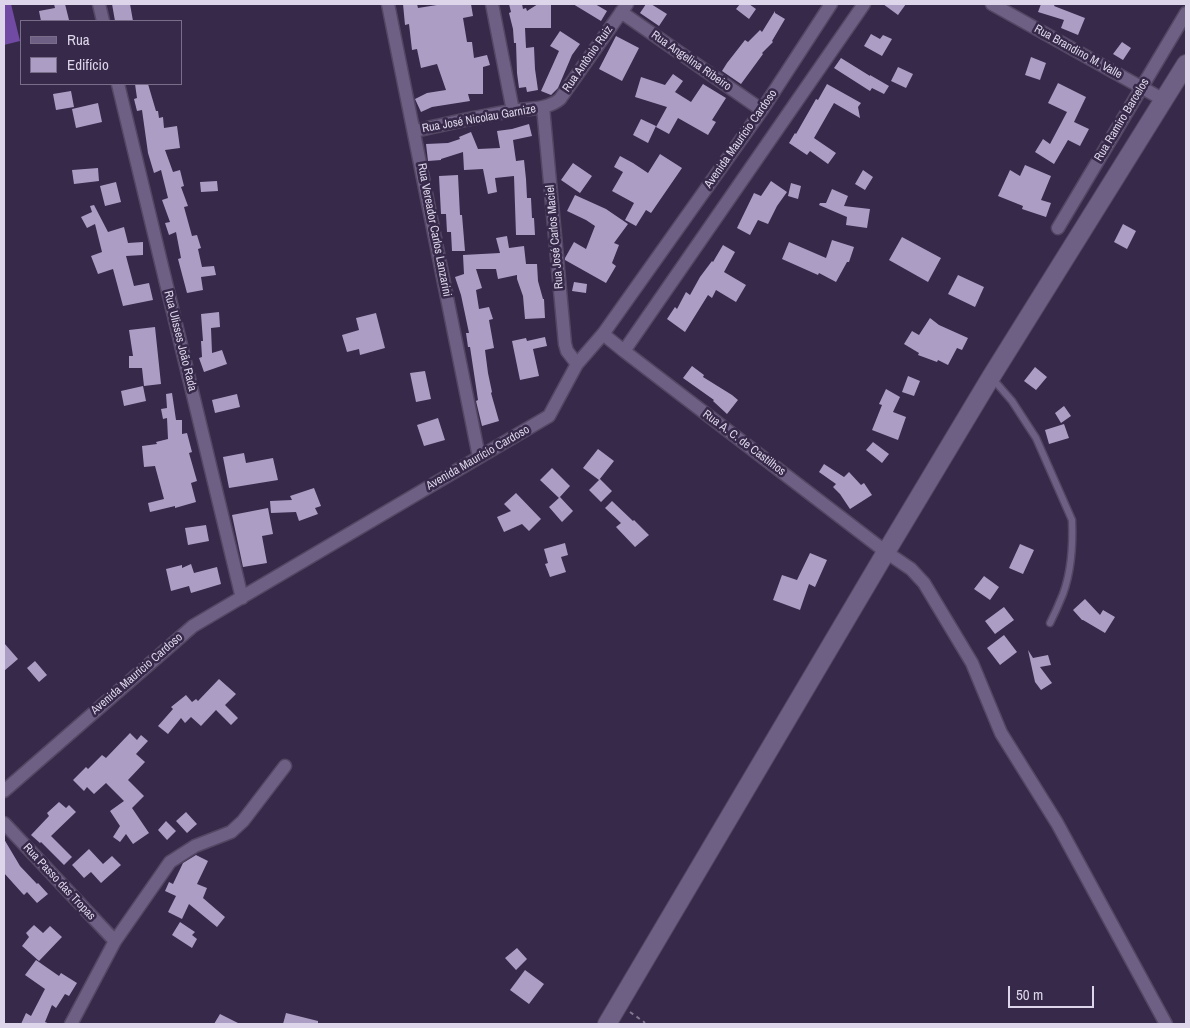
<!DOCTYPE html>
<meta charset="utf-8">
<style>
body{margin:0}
#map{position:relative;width:1190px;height:1028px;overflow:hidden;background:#362949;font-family:"Archivo Narrow",sans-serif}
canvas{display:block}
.frame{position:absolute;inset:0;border:5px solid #ddd5ea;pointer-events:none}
.legend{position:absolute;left:20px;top:20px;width:162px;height:65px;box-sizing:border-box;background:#362949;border:1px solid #796e89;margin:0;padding:6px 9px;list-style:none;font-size:15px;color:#ddd5ea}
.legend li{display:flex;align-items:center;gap:10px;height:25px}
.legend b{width:25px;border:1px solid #796e89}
.scale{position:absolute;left:1008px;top:986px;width:86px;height:22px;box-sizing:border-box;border:2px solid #ddd5ea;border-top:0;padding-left:6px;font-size:15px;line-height:18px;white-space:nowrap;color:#ddd5ea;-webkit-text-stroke:4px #362949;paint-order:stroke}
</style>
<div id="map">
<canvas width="1190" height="1028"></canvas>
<div class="frame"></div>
<ul class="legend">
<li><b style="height:6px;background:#6e6084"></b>Rua</li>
<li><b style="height:14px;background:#ac9dc5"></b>Edifício</li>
</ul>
<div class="scale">50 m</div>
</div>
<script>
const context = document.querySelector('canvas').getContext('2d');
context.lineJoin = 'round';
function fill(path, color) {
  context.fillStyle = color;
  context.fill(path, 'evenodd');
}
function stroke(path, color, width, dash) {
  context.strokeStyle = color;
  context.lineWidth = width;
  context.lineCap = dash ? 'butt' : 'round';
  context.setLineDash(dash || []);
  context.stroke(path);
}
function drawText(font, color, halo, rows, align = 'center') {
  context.font = font + ' "Archivo Narrow",sans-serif';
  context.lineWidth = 5;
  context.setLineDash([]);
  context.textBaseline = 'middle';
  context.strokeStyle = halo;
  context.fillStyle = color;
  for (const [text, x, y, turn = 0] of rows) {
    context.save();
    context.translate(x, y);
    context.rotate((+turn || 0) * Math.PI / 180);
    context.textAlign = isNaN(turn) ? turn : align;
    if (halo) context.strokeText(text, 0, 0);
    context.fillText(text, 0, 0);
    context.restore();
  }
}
fill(new Path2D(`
 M4 4H11L20 41 4 45Z`), '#714aa3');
fill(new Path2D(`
 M54 4H65L69 20 62 21H41L39 11 55 8Z
 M112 4H130L133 21H115Z
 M403 4H417L418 8 443 4H471L473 16 463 18 467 42H472L474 58 487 55 490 65 483 67V94H468L470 101 432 107 421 112 415 99 427 93 446 90 437 64 421 68 417 49 412 50 409 24 405 25Z
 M509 4H522L523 9 526 8 527 11 538 4H551V28H525L526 48 534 47 535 69 538 90 527 92 526 87 519 88 517 73 516 43H514L513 29 509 13 511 12Z
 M573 4H595L607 11 601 21Z
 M646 4H651L667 14 659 26 640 13Z
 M740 4H749L756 9 749 19 736 9Z
 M883 4H906L898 15Z
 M1041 4H1055L1054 6 1085 18 1078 35 1061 28 1064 20 1038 12Z
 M775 11V13L785 19 772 41 773 42 762 53 763 54 741 84 722 71 727 63 745 40 748 42 760 30 762 32Z
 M560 31 580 44 572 55 558 88 551 95 541 91 559 51 550 46Z
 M871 34 880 39 883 35 892 39 882 56 864 46Z
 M616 36 639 48 622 81 599 69Z
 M1122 42 1131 48 1123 60 1113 54Z
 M1031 57 1046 63 1040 80 1025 75Z
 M841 58 870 76V75L889 86 884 94 872 88 870 91 834 68Z
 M898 67 913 74 906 88 891 81Z
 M673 74 683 81 675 92 691 102 703 84 726 98 712 120 716 122 708 135 678 118 669 134 656 127 667 107 635 97 641 77 665 85Z
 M1058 83 1086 97 1074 122 1089 129 1080 146 1068 140 1054 164 1035 152 1043 139 1050 144 1067 112 1048 103Z
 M135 84H148L156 111H158L159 118 163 117 164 128 177 126 180 148 165 150 173 172 180 170 184 186 181 187 188 206 184 207 192 236 197 235 201 248 198 249 202 267 214 266 216 275 201 277 203 290 187 293 178 259 181 258 176 232 169 235 165 223 170 222 162 200 168 198 161 170 154 173 148 153 142 110 137 111 134 99 137 98Z
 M827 84 861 103 858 107 860 118 834 103 814 138 836 153 828 164 810 151 807 155 789 143 795 133 796 134 816 99 818 100Z
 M71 91 74 107 56 110 53 94Z
 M98 103 102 122 76 128 72 109Z
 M641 119 656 126 648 143 633 135Z
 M529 124 532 136 513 140 516 161 524 160 526 179 527 198H531L532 218H534L535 235H516L514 176 495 178 497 192 488 194 483 169 464 170 463 152 441 159V160L428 161 426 144 448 143 460 139 459 137 471 132 478 149 500 148 497 131 512 129Z
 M660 154 682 168 651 213 646 210 636 226 625 220 634 203 612 191 623 172 614 167 620 156 633 163 648 173Z
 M573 163 592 176 580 193 561 180Z
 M1025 165 1051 176 1041 200 1051 203 1046 217 1022 209 1023 206 998 196 1010 170 1020 176Z
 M98 168 99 181 74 184 72 170Z
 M863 170 873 177 865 190 855 184Z
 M458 175 460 215H462L465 251H452L451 232H447L446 214H441L439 176Z
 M217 181 218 191 201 192 200 182Z
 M771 181 787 192 777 206 768 224 758 220 750 235 737 228 754 193 761 196Z
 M116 182 121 202 105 206 100 186Z
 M791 183 801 186 798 199 788 196Z
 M832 189 848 196 844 206 870 209 867 228 846 225 847 217 819 205 820 203H826Z
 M575 195 606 209 628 224 614 243 619 245 612 263 616 266 606 283 565 260V258L574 242 586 249 595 226 586 220 567 211Z
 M94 205 108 232 124 227 128 243 143 242V255L126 256 134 286 149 283 153 300 123 306 113 269 98 274 91 256 102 252 95 224 87 228 81 217 92 212 90 206Z
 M1123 224 1136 231 1127 249 1114 242Z
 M507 236 509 248 524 246 526 264H537L538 281 543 299H544L545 318 525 319 523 296 517 279V275L498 279 496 269H476L482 288 476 290 479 309 489 307 493 319 489 320 494 348 485 350 488 373 492 392 491 393 499 421 482 426 476 401 478 400 470 347H468L466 333H469L461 295 455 277 464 274 463 255 500 253 496 238Z
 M902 237 941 258 928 282 889 260Z
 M832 240 854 247 849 262H847L836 282 819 273 818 275 782 259 789 242 826 258Z
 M723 245 735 252 724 272 746 285 736 302 716 290 712 298 708 295 685 332 667 319 675 307 677 309 686 292 690 295 700 277 712 261 713 262Z
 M958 275 984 287 975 307 948 294Z
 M574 282 587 284 586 293 572 291Z
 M219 312 220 327 211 328 212 353 222 350 227 364 204 372 199 358 202 357 201 341H203L201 314Z
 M376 313 385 348 360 355 359 349 347 352 342 335 359 330 356 318Z
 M930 318 939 325 968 338 962 350 957 348 948 365 938 360 937 362 918 355 919 353 904 344 912 331 919 335Z
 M155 327 161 384 144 386 142 368H129V356H133L129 330Z
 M545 337 547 346 533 349 539 376 520 380 512 341 526 338 527 341Z
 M692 366 704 375 703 377 732 395 738 400 727 414 713 401 714 400 683 378Z
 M1035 367 1047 377 1036 390 1024 381Z
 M425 371 431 399 416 402 410 373Z
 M908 376 920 381 914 396 902 392Z
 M143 386 146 401 124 406 121 391Z
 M886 389 900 397 893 412 906 417 898 440 872 430 882 405 879 404Z
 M172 393 176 420H182V434L187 433 192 452 189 453 197 481 191 483 196 502 175 508V506L150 512 148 503 164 499 155 466 144 467 142 446 157 444 156 442 168 439 167 418 163 419 161 409 167 408 166 394Z
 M237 394 240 407 215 413 212 400Z
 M1064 406 1071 416 1061 423 1055 413Z
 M438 418 445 440 424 446 417 425Z
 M1064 424 1069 438 1049 444 1045 430Z
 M873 442 889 454 882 463 866 450Z
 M598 449 614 461 599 480 583 468Z
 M244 453 246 463 273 458 278 480 229 488 223 457Z
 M824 464 844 477 849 472 861 485 864 483 872 495 850 509 840 494 833 487 836 484 819 472Z
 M552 468 570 486 559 498 540 480Z
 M600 479 612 491 601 502 589 490Z
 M314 488 321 506 315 508 318 514 299 521 296 512 271 513 270 501 292 500 290 496Z
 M516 493 541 519 529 531 522 524 504 532 497 517 511 511 504 504Z
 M560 497 573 511 562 522 549 507Z
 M612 501 633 521 634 520 649 535 635 547 616 527 621 523 605 508Z
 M268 508 273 534 262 536 267 563 243 567 232 515Z
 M206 525 209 541 188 545 185 528Z
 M565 543 568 555 561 557 566 572 550 577 545 564 548 563 544 549Z
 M1020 544 1034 550 1023 574 1009 568Z
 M810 553 827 560 815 587 809 584 800 610 773 600 782 575 797 580Z
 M191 564 194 573 217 567 221 584 191 593 189 586 171 591 166 569 182 565V568Z
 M984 576 999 587 990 600 974 589Z
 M1085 599 1100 615 1103 610 1115 617 1105 633 1083 620H1082L1073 610Z
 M1004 607 1014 620 995 634 985 621Z
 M1004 635 1017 652 1000 665 987 648Z
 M4 643 18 659 4 671Z
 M1028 650 1033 658 1048 655 1051 665 1040 667 1052 683 1041 690 1035 682Z
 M35 661 47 675 39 682 27 668Z
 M219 679 236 694 225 705 238 718 231 725 216 710 201 726 191 717 185 723 181 718 168 734 158 726 173 709 171 707 186 695 192 702 196 699 198 701Z
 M130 733 137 740 141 735 148 741 136 754 145 762 128 780 144 796 132 808 149 833 133 844 126 834 120 842 113 837 120 826 110 811 124 801 106 783 94 794 87 787 84 791 73 780 86 767 88 769 102 755 106 758Z
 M59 802 66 808 69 805 76 812 51 836 72 857 64 865 41 842 40 843 31 835 49 816 47 813Z
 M186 812 197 824 187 833 176 821Z
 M166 821 176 831 167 840 158 830Z
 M4 839 20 866 37 884 38 883 48 894 37 903 27 892 24 895 22 893 4 873Z
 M89 849 103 864 112 856 121 865 101 883 91 872 84 878 72 865Z
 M196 855 208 861 197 884 207 888 203 898 225 917 217 927 189 904 182 919 168 912 176 896 165 891 169 882 173 884 183 863Z
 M180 922 195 932 192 935 197 939 192 948 172 935Z
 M34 925 43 933 50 926 62 937 39 961 22 946 29 937 26 933Z
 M517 948 527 959 516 970 505 958Z
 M36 960 59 976 61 973 77 983 69 996 65 994 56 1008 52 1005 45 1022 50 1024H21L26 1013 31 1016 45 989 25 975Z
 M525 970 544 984 529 1004 510 990Z
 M286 1013 318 1021V1024H283Z
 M220 1014 240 1024H214Z`), '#ac9dc5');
const service = new Path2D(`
 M992 378 1012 401 1036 438 1072 520C1073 543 1071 572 1063 594 1059 604 1055 613 1050 623`);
const minor = new Path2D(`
 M99 4 103 21
 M388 4 479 457
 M492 4 513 111
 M992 4 1164 100
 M621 12 762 110
 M118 84 242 598
 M543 107 565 344 567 351 577 364
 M414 131C447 124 479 116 512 111 528 108 547 110 560 99L627 4
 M1058 228 1186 13
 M603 334 624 351 886 552 911 569 924 583 972 663 1001 733 1057 823 1166 1024
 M624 351 864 4
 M4 791 193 626 549 416 577 364 603 334 762 110 831 4
 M4 823 115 941
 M71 1024 115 941 170 862 195 846 231 832 243 821 285 766`);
const secondary = new Path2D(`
 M607 1024 886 552 991 377 1186 64`);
stroke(service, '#534763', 9);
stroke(minor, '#534763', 15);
stroke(secondary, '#534763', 20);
stroke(new Path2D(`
 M630 1012 644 1022 645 1024`), '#827792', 2, [4, 4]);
stroke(service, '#6e6084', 6);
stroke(minor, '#6e6084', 12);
stroke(secondary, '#6e6084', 18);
drawText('12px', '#ddd5ea', '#362949', [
 ["Rua Brandino M. Valle",1078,52,29],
 ["Rua Antônio Ruiz",588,59,-55],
 ["Rua Angelina Ribeiro",691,61,35],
 ["Rua José Nicolau Garnize",479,119,-10],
 ["Rua Ramiro Barcelos",1122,120,-59],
 ["Avenida Maurício Cardoso",741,139,-55],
 ["Rua Vereador Carlos Lanzarini",434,230,79],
 ["Rua José Carlos Maciel",555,237,-95],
 ["Rua Ulisses João Rada",180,341,76],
 ["Rua A. C. de Castilhos",744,443,37],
 ["Avenida Maurício Cardoso",478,458,-30],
 ["Avenida Maurício Cardoso",137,674,-41],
 ["Rua Passo das Tropas",59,882,47]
]);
</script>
